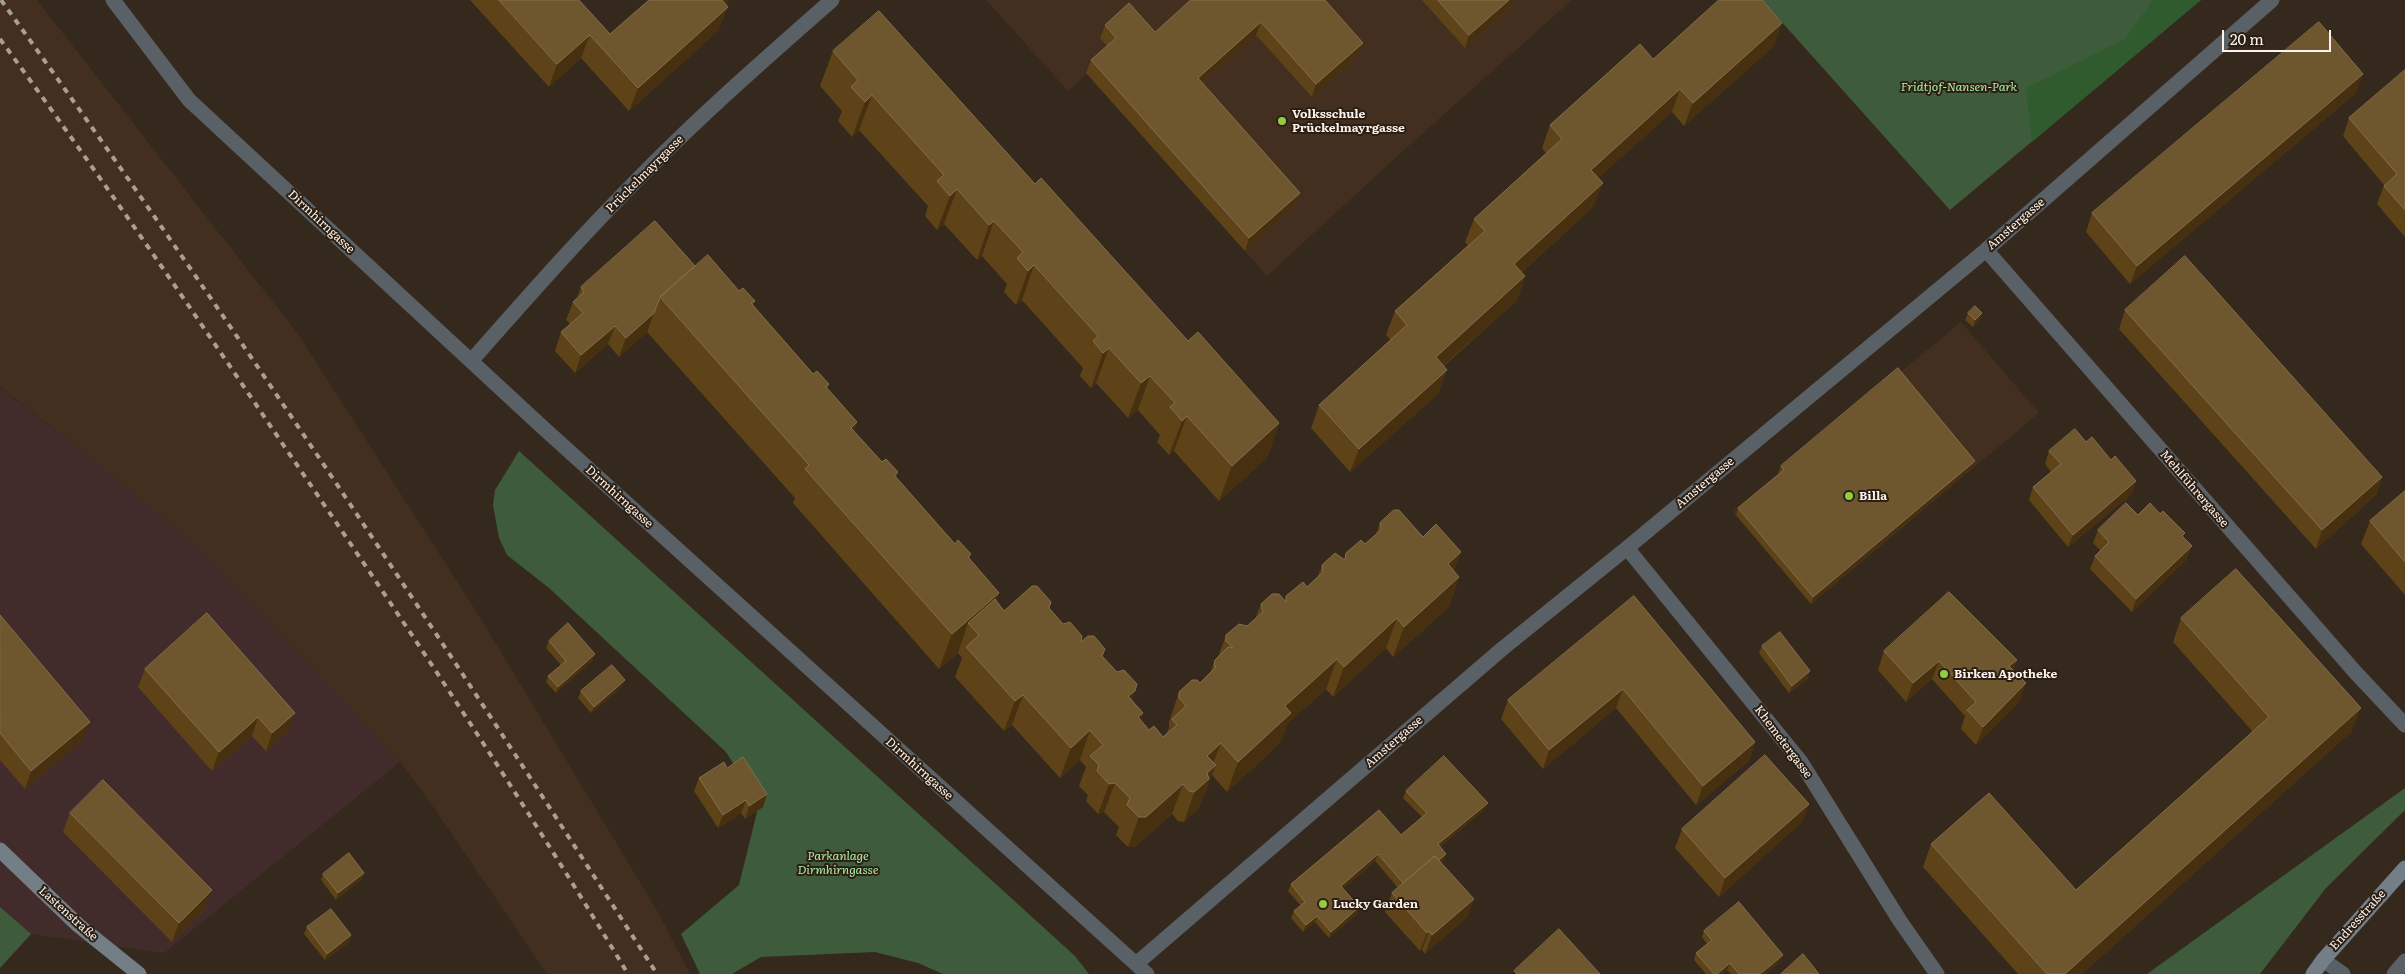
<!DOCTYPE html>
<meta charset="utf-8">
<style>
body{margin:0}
#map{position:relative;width:2405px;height:974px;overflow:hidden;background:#35281d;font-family:Literata,serif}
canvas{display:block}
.scale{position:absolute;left:2222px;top:30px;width:109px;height:22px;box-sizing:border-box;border:2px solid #fbf2eb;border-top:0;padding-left:6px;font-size:15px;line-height:18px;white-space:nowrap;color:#fbf2eb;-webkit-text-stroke:4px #2b1e13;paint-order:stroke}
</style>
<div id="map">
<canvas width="2405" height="974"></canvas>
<div class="scale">20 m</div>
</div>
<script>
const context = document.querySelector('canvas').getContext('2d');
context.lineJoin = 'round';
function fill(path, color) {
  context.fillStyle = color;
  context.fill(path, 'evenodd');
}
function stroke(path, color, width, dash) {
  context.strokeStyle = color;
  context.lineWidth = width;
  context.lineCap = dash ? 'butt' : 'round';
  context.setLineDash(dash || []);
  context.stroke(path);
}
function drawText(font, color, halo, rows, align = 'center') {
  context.font = font + ' Literata,serif';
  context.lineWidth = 4;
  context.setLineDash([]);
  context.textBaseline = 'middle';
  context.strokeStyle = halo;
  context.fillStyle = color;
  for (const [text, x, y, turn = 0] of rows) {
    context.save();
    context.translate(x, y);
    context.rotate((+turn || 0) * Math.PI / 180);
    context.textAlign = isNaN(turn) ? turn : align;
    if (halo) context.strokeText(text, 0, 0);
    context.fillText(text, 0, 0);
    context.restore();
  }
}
fill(new Path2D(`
 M0 0H37L298 334 478 614 658 912 690 974H547L434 808 400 762 202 551 80 449 0 387Z
 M986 0H1572L1402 152 1267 276 1087 74 1068 91Z
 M1961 322 2039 413 1811 604 1732 511Z`), '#422f1f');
fill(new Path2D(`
 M0 388 80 449 202 551 400 762 164 953 32 934 0 968Z`), '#412c2b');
fill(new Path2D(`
 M1762 0H2201L1950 210Z
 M519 451 1075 956 1089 974H943L918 963 875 952 761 957 732 974H700L681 934 739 885 757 812 755 798 726 752 549 588 507 555 499 538 493 505 495 490Z
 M2405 788V810L2326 888 2260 974H2147Z
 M0 907 31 934 0 968Z`), '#3e5c3c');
fill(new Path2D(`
 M2153 0H2201L2032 142 2026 88 2125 39Z`), '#305b2e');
stroke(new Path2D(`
 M2323 960 2343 974
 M2394 974 2405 961`), '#596066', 15);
stroke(new Path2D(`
 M113 0 189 100 539 424 1147 974
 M1986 250 2356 673 2405 725
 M471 361C526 299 581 236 640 177 701 115 767 57 832 0
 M1627 548 1801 762 1900 921 1937 974
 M1136 964 1502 649 1627 548 1986 250 2272 0`), '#596066', 15);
stroke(new Path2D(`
 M0 850 78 925 139 974
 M2313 974 2323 960 2405 868`), '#737e87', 15);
stroke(new Path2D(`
 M1 0C230 317 445 644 657 974
 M0 39C97 171 190 307 282 443 401 617 519 793 628 974`), '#a99f96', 4, [6, 6]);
fill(new Path2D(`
 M470 0H579L610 34 729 0 725 4 719 30 629 111 581 58 549 87Z
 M1191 0 1363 43 1358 56 1312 97 1256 35 1202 83 1300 193 1295 206 1245 251 1086 73 1091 60 1107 46 1100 38 1105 25 1155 32Z
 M1422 0H1513L1511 7 1465 48Z
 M1774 46 1684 126 1672 112 1598 178 1594 206 1522 272 1525 276 1517 300 1444 366 1439 393 1350 472 1311 428 1319 405 1391 340 1386 335 1395 311 1468 245 1465 242 1474 219 1546 153 1542 148 1550 125 1653 59Z
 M833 51 1035 184 1188 341 1279 423 1267 458 1219 501 1174 451 1169 455 1157 442 1160 435 1138 410 1128 418 1096 383 1091 388 1080 376 1083 368 1022 300 1016 305 1004 292 1007 284 982 256 977 260 944 224 937 230 925 216 928 206 859 130 852 137 838 121 842 111 820 86Z
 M2405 70V237L2377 204 2384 185 2343 136 2349 118Z
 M2356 93 2130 284 2086 232 2092 213Z
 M695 266 739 291 755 301 753 306 813 374 829 384 827 389 857 422 854 431 882 462 898 472 896 477 955 544 971 554 969 559 999 593 996 601 1004 611 1049 608 1063 624 1081 642 1105 649 1102 656 1132 700 1143 713 1140 720 1149 730 1163 737 1166 734 1169 728V722L1179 692 1200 683 1210 673 1215 660 1218 657 1226 635 1247 626 1255 619 1261 604 1285 601 1286 596 1307 587 1317 578 1322 565 1344 560 1346 553 1365 544 1376 534 1380 523 1454 570 1459 577 1449 607 1393 657 1386 648 1333 697 1326 689 1288 723 1280 743 1227 792 1212 775 1205 794 1203 796 1198 809 1184 822 1178 821 1172 814 1135 847H1128L1116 835 1119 827 1104 812 1098 814 1086 801 1088 795 1079 786 1086 767 1080 760 1060 778 1012 725 1004 731 955 677 962 658 958 653 939 669 793 503 795 498 647 332 619 357 608 344 575 373 555 351 561 332 570 324 566 320 573 302 577 298 581 287Z
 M2125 310 2382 477 2376 495 2316 549 2119 329Z
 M1968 313H1982L1980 320 1973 327 1965 320Z
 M2086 442 2111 460 2132 494 2068 547 2029 500 2033 487 2051 472 2045 464 2049 451Z
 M1975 461 1973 467 1811 604 1736 515 1738 508 1779 474 1778 473 1781 466Z
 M2405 491V595L2361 544 2370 521Z
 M2138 515 2184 538 2187 559 2132 612 2090 569 2095 556 2101 551 2093 543 2098 530Z
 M1634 596 1755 742 1749 761 1696 805 1616 708 1543 769 1501 719 1508 700Z
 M207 613 288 731 266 751 252 736 212 771 138 687 145 669Z
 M0 615 83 740 25 789 0 760Z
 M2181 618 2352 731 2082 974H2018L1923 867 1931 844 2076 890 2253 732 2173 642Z
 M549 641 593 660 556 693 546 682 548 676 561 665 546 648Z
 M1762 646 1808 678 1789 693 1759 653Z
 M1884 651 2017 660 2013 670 2020 701 1976 745 1961 729 1965 716 1932 679 1906 702 1878 670Z
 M622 687 591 713 578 698 581 691Z
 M727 768 763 807 745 819 741 813 718 828 694 791 699 778Z
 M1406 791 1485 809 1440 847 1444 861 1441 863 1474 899 1467 917 1425 954 1422 950 1420 951 1385 912 1392 893 1398 888 1375 861 1343 889 1357 914 1329 938 1315 922 1303 932 1291 918 1294 911 1301 906 1288 891 1291 884 1401 835 1422 817 1403 798Z
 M1809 804 1802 822 1719 897 1675 848 1682 829Z
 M70 813 205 909 172 942 63 832Z
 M364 873 362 879 336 900 321 880 323 874Z
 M307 927 351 935 349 942 325 960 304 934Z
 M1704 931 1780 961 1766 974H1731L1727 970 1722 974H1706L1694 960 1696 953 1707 944 1702 937Z`), '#5d4317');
fill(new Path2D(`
 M715 0H729L709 18Z
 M1509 0H1513L1511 7 1465 48 1469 35Z
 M728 7 719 30 629 111 638 88Z
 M1261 22 1256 35 1193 91 1198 78Z
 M1782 23 1774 46 1684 126 1693 103Z
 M590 35 581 58 549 87 557 64Z
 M1363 43 1358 56 1312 97 1316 84Z
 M2363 74 2356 93 2130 284 2137 266Z
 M1680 89 1672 112 1582 193 1591 170Z
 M872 95 859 130 852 137 865 102Z
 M1603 183 1594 206 1505 287 1514 264Z
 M957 189 944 224 937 230 950 196Z
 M1300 193 1295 206 1245 251 1249 238Z
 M994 221 982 256 977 260 989 225Z
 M1034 265 1022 300 1016 305 1028 271Z
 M1525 276 1517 300 1427 380 1436 357Z
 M654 313 647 332 619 357 626 338Z
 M1982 313 1980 320 1973 327 1975 320Z
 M615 326 608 344 575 373 581 355Z
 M1109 348 1096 383 1091 388 1103 353Z
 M1447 370 1439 393 1350 472 1359 449Z
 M1150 376 1138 410 1128 418 1141 383Z
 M1187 416 1174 451 1169 455 1182 421Z
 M857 422 844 457 851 428Z
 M1279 423 1267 458 1219 501 1232 466Z
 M1975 461 1973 467 1811 604 1813 597Z
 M2382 477 2376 495 2316 549 2322 530Z
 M2136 481 2132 494 2068 547 2073 535Z
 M2192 546 2187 559 2132 612 2136 599Z
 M1461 552 1450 582 1448 564Z
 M1459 577 1449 607 1393 657 1404 627Z
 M999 593 986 627 968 623 958 653 939 669 952 634Z
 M1397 618 1386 648 1333 697 1344 667Z
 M595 654 593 660 556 693 558 687Z
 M1337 659 1326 689 1288 723 1280 743 1227 792 1238 762 1285 706Z
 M2017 660 2010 679 2009 666Z
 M1939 661 1932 679 1906 702 1913 683Z
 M1810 671 1808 678 1789 693 1792 686Z
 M625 680 622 687 591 713 594 707Z
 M2026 683 2020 701 1976 745 1983 727Z
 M1623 689 1616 708 1543 769 1549 750Z
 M1135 691 1125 720 1128 696Z
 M1023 695 1012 725 1004 731 1015 701Z
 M2361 708 2352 731 2082 974H2065Z
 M295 713 288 731 266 751 272 733Z
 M1143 713 1132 743 1138 717Z
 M258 717 252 736 212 771 219 752Z
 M90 722 83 740 25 789 31 771Z
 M1090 730 1080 760 1060 778 1071 748Z
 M1755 742 1749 761 1696 805 1703 786Z
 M1221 743 1211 769 1216 765 1205 794 1203 796 1198 809 1184 822 1207 756Z
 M1115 783 1104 812 1098 814 1109 784Z
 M1183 784 1172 814 1135 847H1128L1139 817Z
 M767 794 763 807 745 819 749 806Z
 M746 800 741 813 718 828 723 815Z
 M1488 803 1485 809 1435 851 1438 844Z
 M1809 804 1802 822 1719 897 1725 878Z
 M1378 854 1375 861 1339 893 1341 886Z
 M1446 854 1444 861 1405 895 1407 888Z
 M364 873 362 879 336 900 338 893Z
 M212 890 205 909 172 942 179 923Z
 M1474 899 1467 917 1425 954 1432 935Z
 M1359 907 1357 914 1329 938 1331 932Z
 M1317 916 1315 922 1303 932 1306 925Z
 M1429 931 1422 950 1420 951 1427 933Z
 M351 935 349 942 325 960 327 954Z
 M1783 955 1780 961 1766 974H1760Z
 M1730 963 1727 970 1722 974H1717Z`), '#463010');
const building = new Path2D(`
 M499 0H579L610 34 649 0H722L728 7 638 88 590 35 557 64Z
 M1191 0H1325L1363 43 1316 84 1261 22 1198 78 1300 193 1249 238 1091 60 1116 38 1105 25 1129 3 1155 32Z
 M1438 0H1509L1469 35Z
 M1719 0H1762L1782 23 1693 103 1680 89 1591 170 1603 183 1514 264 1525 276 1436 357 1447 370 1359 449 1319 405 1407 325 1395 311 1485 231 1474 219 1562 139 1550 125 1640 44 1653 59Z
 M879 11 1035 184 1041 178 1188 341 1198 332 1279 423 1232 466 1187 416 1182 421 1170 407 1175 403 1150 376 1141 383 1109 348 1103 353 1093 341 1098 336 1034 265 1028 271 1017 258 1023 252 994 221 989 225 957 189 950 196 937 181 944 175 872 95 865 102 851 87 858 80 833 51Z
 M2319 22 2363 74 2137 266 2092 213Z
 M2405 70V210L2384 186 2397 174 2349 118Z
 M655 221 695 266 660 297 654 313 626 338 615 326 581 355 561 332 583 313 573 302 584 292 581 287Z
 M708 255 739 291 743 288 755 301 751 303 813 374 817 371 829 384 826 387 857 422 851 428 882 462 886 459 898 472 894 475 955 544 958 540 971 554 968 557 999 593 952 634 805 469 809 465 660 297Z
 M2185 256 2382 477 2322 530 2125 310Z
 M1975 306 1982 313 1975 320 1968 313Z
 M1898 368 1975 461 1813 597 1738 508 1784 470 1781 466Z
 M2075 429 2086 442 2092 437 2111 460 2115 456 2136 481 2073 535 2033 487 2061 464 2049 451Z
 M2405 491V562L2370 521Z
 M2126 503 2138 515 2150 503 2160 514 2163 511 2185 533 2182 536 2192 546 2136 599 2095 556 2109 542 2098 530Z
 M1394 510H1399L1423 537 1436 524 1461 552 1448 564 1459 577 1404 627 1397 618 1344 667 1337 659 1285 706 1291 713 1238 762 1221 743 1207 756 1216 765 1207 773 1209 779 1194 792 1189 791 1183 784 1146 817H1139L1127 805 1130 798 1115 783 1109 784 1097 771 1099 765 1090 756 1103 745 1090 730 1071 748 1023 695 1015 701 966 647 979 635 968 623 995 599 1004 611 1032 586H1037L1051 602 1049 608 1063 624 1070 622 1082 636 1081 642 1088 636H1094L1105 649 1102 656 1117 672 1124 670 1137 684 1135 691 1128 696 1143 713 1138 717 1149 730 1154 726 1163 737 1177 725 1172 719 1186 706 1179 698V692L1192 680H1197L1200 683 1216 667 1214 666 1215 660 1228 647 1233 648 1226 641V635L1239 624 1247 626 1263 612 1261 604 1272 594H1279L1286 602V596L1303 582 1307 587 1323 572 1322 565 1335 553 1345 560 1346 553 1361 540 1365 544 1381 530 1380 523Z
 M2236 569 2361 708 2065 974H2047L1931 844 1989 793 2076 890 2269 717 2181 618Z
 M1949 592 2017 660 2009 666 2026 683 1983 727 1967 710 1976 702 1939 661 1913 683 1884 651Z
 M1634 596 1755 742 1703 786 1623 689 1549 750 1508 700Z
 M207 613 295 713 272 733 258 717 219 752 145 669Z
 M0 615 90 722 31 771 0 733Z
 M568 623 595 654 558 687 548 676 566 661 549 641Z
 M1780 632 1810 671 1792 686 1762 646Z
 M612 665 625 680 594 707 581 691Z
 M1765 755 1809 804 1725 878 1682 829Z
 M1444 756 1488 803 1438 844 1446 854 1439 860 1435 856 1403 883 1378 854 1341 886 1359 907 1331 932 1317 916 1306 925 1294 911 1305 902 1291 884 1379 810 1401 835 1427 813 1406 791Z
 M743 757 767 794 749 806 746 800 723 815 699 778 724 762 727 768Z
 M103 780 212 890 179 923 70 813Z
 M349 853 364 873 338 893 323 874Z
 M1435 856 1474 899 1432 935 1429 931 1427 933 1392 893Z
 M1739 902 1783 955 1760 974H1739L1730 963 1717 974H1714L1696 953 1712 940 1704 931Z
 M331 909 351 935 327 954 307 927Z
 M1559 929 1600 974H1517L1514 971Z
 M1803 954 1819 974H1781Z`);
fill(building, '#6e562e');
stroke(building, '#846e4b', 1);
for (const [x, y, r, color] of [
 [1282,121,5,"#92cd3f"],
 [1849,496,5,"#92cd3f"],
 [1944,674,5,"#92cd3f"],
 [1323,904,5,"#92cd3f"]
]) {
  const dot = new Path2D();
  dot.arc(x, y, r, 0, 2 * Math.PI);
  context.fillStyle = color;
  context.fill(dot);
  stroke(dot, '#2b1e13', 2);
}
drawText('italic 12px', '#abeda5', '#2b1e13', [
 ["Fridtjof-Nansen-Park",1959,87],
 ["Parkanlage",838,856],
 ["Dirmhirngasse",838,870]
]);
drawText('bold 12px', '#fbf2eb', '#2b1e13', [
 ["Volksschule",1292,114],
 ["Prückelmayrgasse",1292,128],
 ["Billa",1859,496],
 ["Birken Apotheke",1954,674],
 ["Lucky Garden",1333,904]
], 'left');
drawText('12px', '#fbf2eb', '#2b1e13', [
 ["Prückelmayrgasse",645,174,-45],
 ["Dirmhirngasse",321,222,43],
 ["Amstergasse",2016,224,-41],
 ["Amstergasse",1705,483,-40],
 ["Mehlführergasse",2194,489,49],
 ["Dirmhirngasse",619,497,42],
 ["Amstergasse",1394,742,-41],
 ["Khemetergasse",1783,742,53],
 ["Dirmhirngasse",919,769,42],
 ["Lastenstraße",68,914,42],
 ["Endresstraße",2358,920,-48]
]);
</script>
